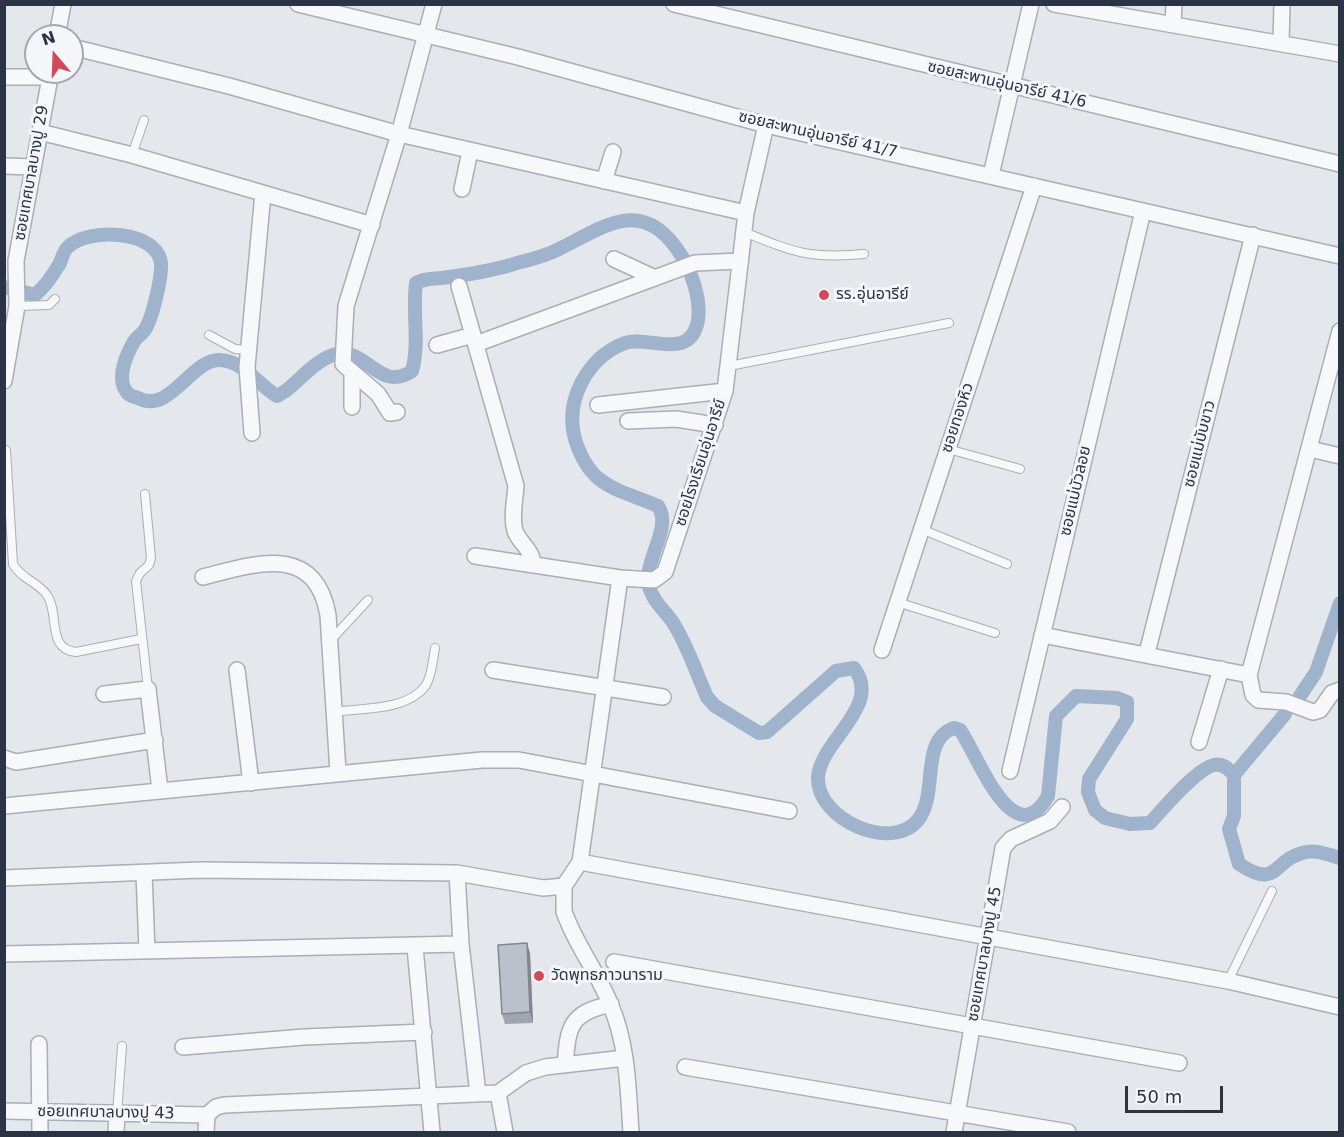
<!DOCTYPE html>
<meta charset="utf-8">
<style>
body{margin:0}
#map{position:relative;width:1344px;height:1137px;overflow:hidden;background:#e4e7ec;font-family:"DejaVu Sans",sans-serif}
canvas{display:block}
.frame{position:absolute;inset:0;border:6px solid #2b3445;pointer-events:none}
.north{position:absolute;left:24px;top:24px;width:60px;height:60px;box-sizing:border-box;background:#f4f6f9;border:2px solid #a4a8b1;border-radius:50%;rotate:341deg;font-size:16px;font-weight:700;line-height:24px;text-align:center;color:#2b3445}
.north::after{content:'';display:block;margin:auto;width:21px;height:27px;background:#d1495b;clip-path:polygon(50% 0,100% 100%,50% 72%,0 100%)}
.scale{position:absolute;left:1125px;top:1086px;width:98px;height:27px;box-sizing:border-box;border:3px solid #2b3445;border-top:0;padding-left:8px;font-size:18px;line-height:21px;white-space:nowrap;color:#2b3445;-webkit-text-stroke:4px #f4f6f9;paint-order:stroke}
</style>
<div id="map">
<canvas width="1344" height="1137"></canvas>
<div class="frame"></div>
<div class="north">N</div>
<div class="scale">50 m</div>
</div>
<script>
const context = document.querySelector('canvas').getContext('2d');
context.lineJoin = 'round';
function stroke(path, color, width, dash) {
  context.strokeStyle = color;
  context.lineWidth = width;
  context.lineCap = dash ? 'butt' : 'round';
  context.setLineDash(dash || []);
  context.stroke(path);
}
function fill(path, color) {
  context.fillStyle = color;
  context.fill(path, 'evenodd');
}
function drawText(font, color, halo, rows, align = 'center') {
  context.font = font + ' "DejaVu Sans","Noto Sans Thai",sans-serif';
  context.lineWidth = 6;
  context.setLineDash([]);
  context.textBaseline = 'middle';
  context.strokeStyle = halo;
  context.fillStyle = color;
  for (const [text, x, y, turn = 0] of rows) {
    context.save();
    context.translate(x, y);
    context.rotate((+turn || 0) * Math.PI / 180);
    context.textAlign = isNaN(turn) ? turn : align;
    if (halo) context.strokeText(text, 0, 0);
    context.fillText(text, 0, 0);
    context.restore();
  }
}
stroke(new Path2D(`
 M4 287 35 295C46 286 53 275 60 263 62 258 64 250 68 247 89 227 158 230 161 264 162 277 153 314 147 326 145 332 139 335 135 340 127 353 116 377 126 391 128 395 134 397 138 398 170 415 191 359 220 360 244 361 258 385 277 396L284 392C298 382 312 364 328 357 364 339 377 395 412 371 420 343 412 312 416 283 424 278 433 279 442 278 466 275 491 271 514 264 528 260 543 257 557 250 604 227 643 194 681 255 692 272 701 300 698 320 691 362 649 335 625 343 588 357 564 400 575 439 590 488 616 488 658 506 673 528 643 560 649 586 652 600 664 610 672 621 687 644 696 672 707 697L715 706 759 733 767 732 836 671 854 668C883 706 821 740 818 777 816 819 891 853 918 820 939 794 919 740 954 728L960 730C977 753 1013 857 1048 796L1056 716 1076 696 1117 698 1127 702V719L1089 779 1088 792 1095 810 1105 818 1130 824 1150 823C1163 809 1196 769 1214 765 1223 763 1229 769 1234 775V816L1229 829 1239 864C1278 890 1272 861 1302 853 1315 849 1327 854 1340 858
 M1300 696 1316 672 1340 603
 M1234 775 1285 714`), '#9fb4cc', 14);
const service = new Path2D(`
 M132 155 144 120
 M744 232C793 252 809 259 864 254
 M17 306 49 305 55 299
 M209 335 235 349 248 350
 M729 366 949 323
 M948 449 1020 469
 M6 450 13 564C21 579 38 582 47 595 60 614 46 649 76 652L141 639
 M145 494 151 558 149 565 140 573 136 581 148 689
 M921 529 1007 564
 M897 602 995 633
 M330 641 368 600
 M334 712C362 708 408 711 426 685 432 675 433 659 435 648
 M1228 981 1272 891
 M117 1114 122 1046`);
const minor = new Path2D(`
 M298 4 518 57 766 125 1340 256
 M674 4 1340 164
 M1054 4 1340 54
 M1173 24 1174 4
 M57 36 63 4
 M1281 43 1282 4
 M72 47 229 86 399 134 746 213
 M4 77H50
 M40 132 132 155 372 225
 M4 166 33 167
 M991 175 1031 4
 M604 181 613 152
 M462 189 470 151
 M614 259 655 278
 M459 286 516 486C515 500 511 517 515 531 520 544 533 550 533 565
 M1340 331 1249 675 1253 695 1258 700 1286 702 1313 712 1320 710 1332 693 1340 690
 M476 344 695 263 740 261
 M437 345 473 335
 M352 374V407
 M4 381 17 306 16 261 51 72
 M598 405 725 391
 M397 412 390 413 378 394 343 364 346 306 399 134 434 4
 M628 421 676 419 715 425
 M252 433 247 367 263 193
 M1310 449 1340 456
 M475 556 620 578 654 580 665 572 725 391 746 213 766 125
 M203 577C254 564 315 542 328 615L338 772
 M1042 635 1249 675
 M882 650 1034 186
 M1147 653 1253 235
 M237 670 251 783
 M493 670 663 697
 M104 694 148 689 160 790
 M1199 742 1221 669
 M4 758 16 762 155 740
 M1010 771 1143 211
 M4 806 482 760H519L789 811
 M580 862 1228 981 1340 1007
 M144 873 147 951
 M457 873 461 944 478 1094
 M4 878 200 870 457 873 543 888 564 886 580 862 620 578
 M564 886V912L569 924C581 952 600 977 611 1006 628 1046 628 1090 631 1132
 M415 947 432 1132
 M4 954 461 944
 M614 962 1179 1063
 M39 1044 40 1132
 M183 1047 304 1037 424 1032
 M565 1065C568 1026 570 1013 611 1004
 M685 1067 1068 1132
 M498 1093 505 1132
 M4 1111 207 1115
 M116 1132 117 1115
 M206 1132 207 1115 216 1107 224 1105 498 1093 526 1073 545 1067 625 1058
 M954 1132 1003 848 1011 839 1050 821 1062 807`);
stroke(service, '#a9aeb7', 10);
stroke(minor, '#a9aeb7', 18);
stroke(service, '#f7f8fa', 8);
stroke(minor, '#f7f8fa', 15);
fill(new Path2D(`
 M527 943 530 954 533 1023 505 1024 502 1014Z`), '#a1a5ae');
fill(new Path2D(`
 M527 943 530 954 533 1023 530 1012Z`), '#83868d');
const building = new Path2D(`
 M527 943 530 1012 502 1014 498 945Z`);
fill(building, '#bbc0ca');
stroke(building, '#83868d', 1.5);
for (const [x, y, r, color] of [
 [824,295,6,"#d1495b"],
 [539,976,6,"#d1495b"]
]) {
  const dot = new Path2D();
  dot.arc(x, y, r, 0, 2 * Math.PI);
  context.fillStyle = color;
  context.fill(dot);
  stroke(dot, '#f4f6f9', 2);
}
drawText('16px', '#2b3445', '#f4f6f9', [
 ["ซอยสะพานอุ่นอารีย์ 41/6",1007,85,13],
 ["ซอยสะพานอุ่นอารีย์ 41/7",818,135,13],
 ["ซอยเทศบาลบางปู 29",32,173,-80],
 ["ซอยทองหิว",958,418,-72],
 ["ซอยแม่บับขาว",1200,444,-76],
 ["ซอยโรงเรียนอุ่นอารีย์",701,463,-72],
 ["ซอยแม่บัวลอย",1076,491,-77],
 ["ซอยเทศบาลบางปู 45",985,954,-80],
 ["ซอยเทศบาลบางปู 43",106,1113,1]
]);
drawText('16px', '#2b3445', '#f4f6f9', [
 ["รร.อุ่นอารีย์",836,295],
 ["วัดพุทธภาวนาราม",551,976]
], 'left');
</script>
